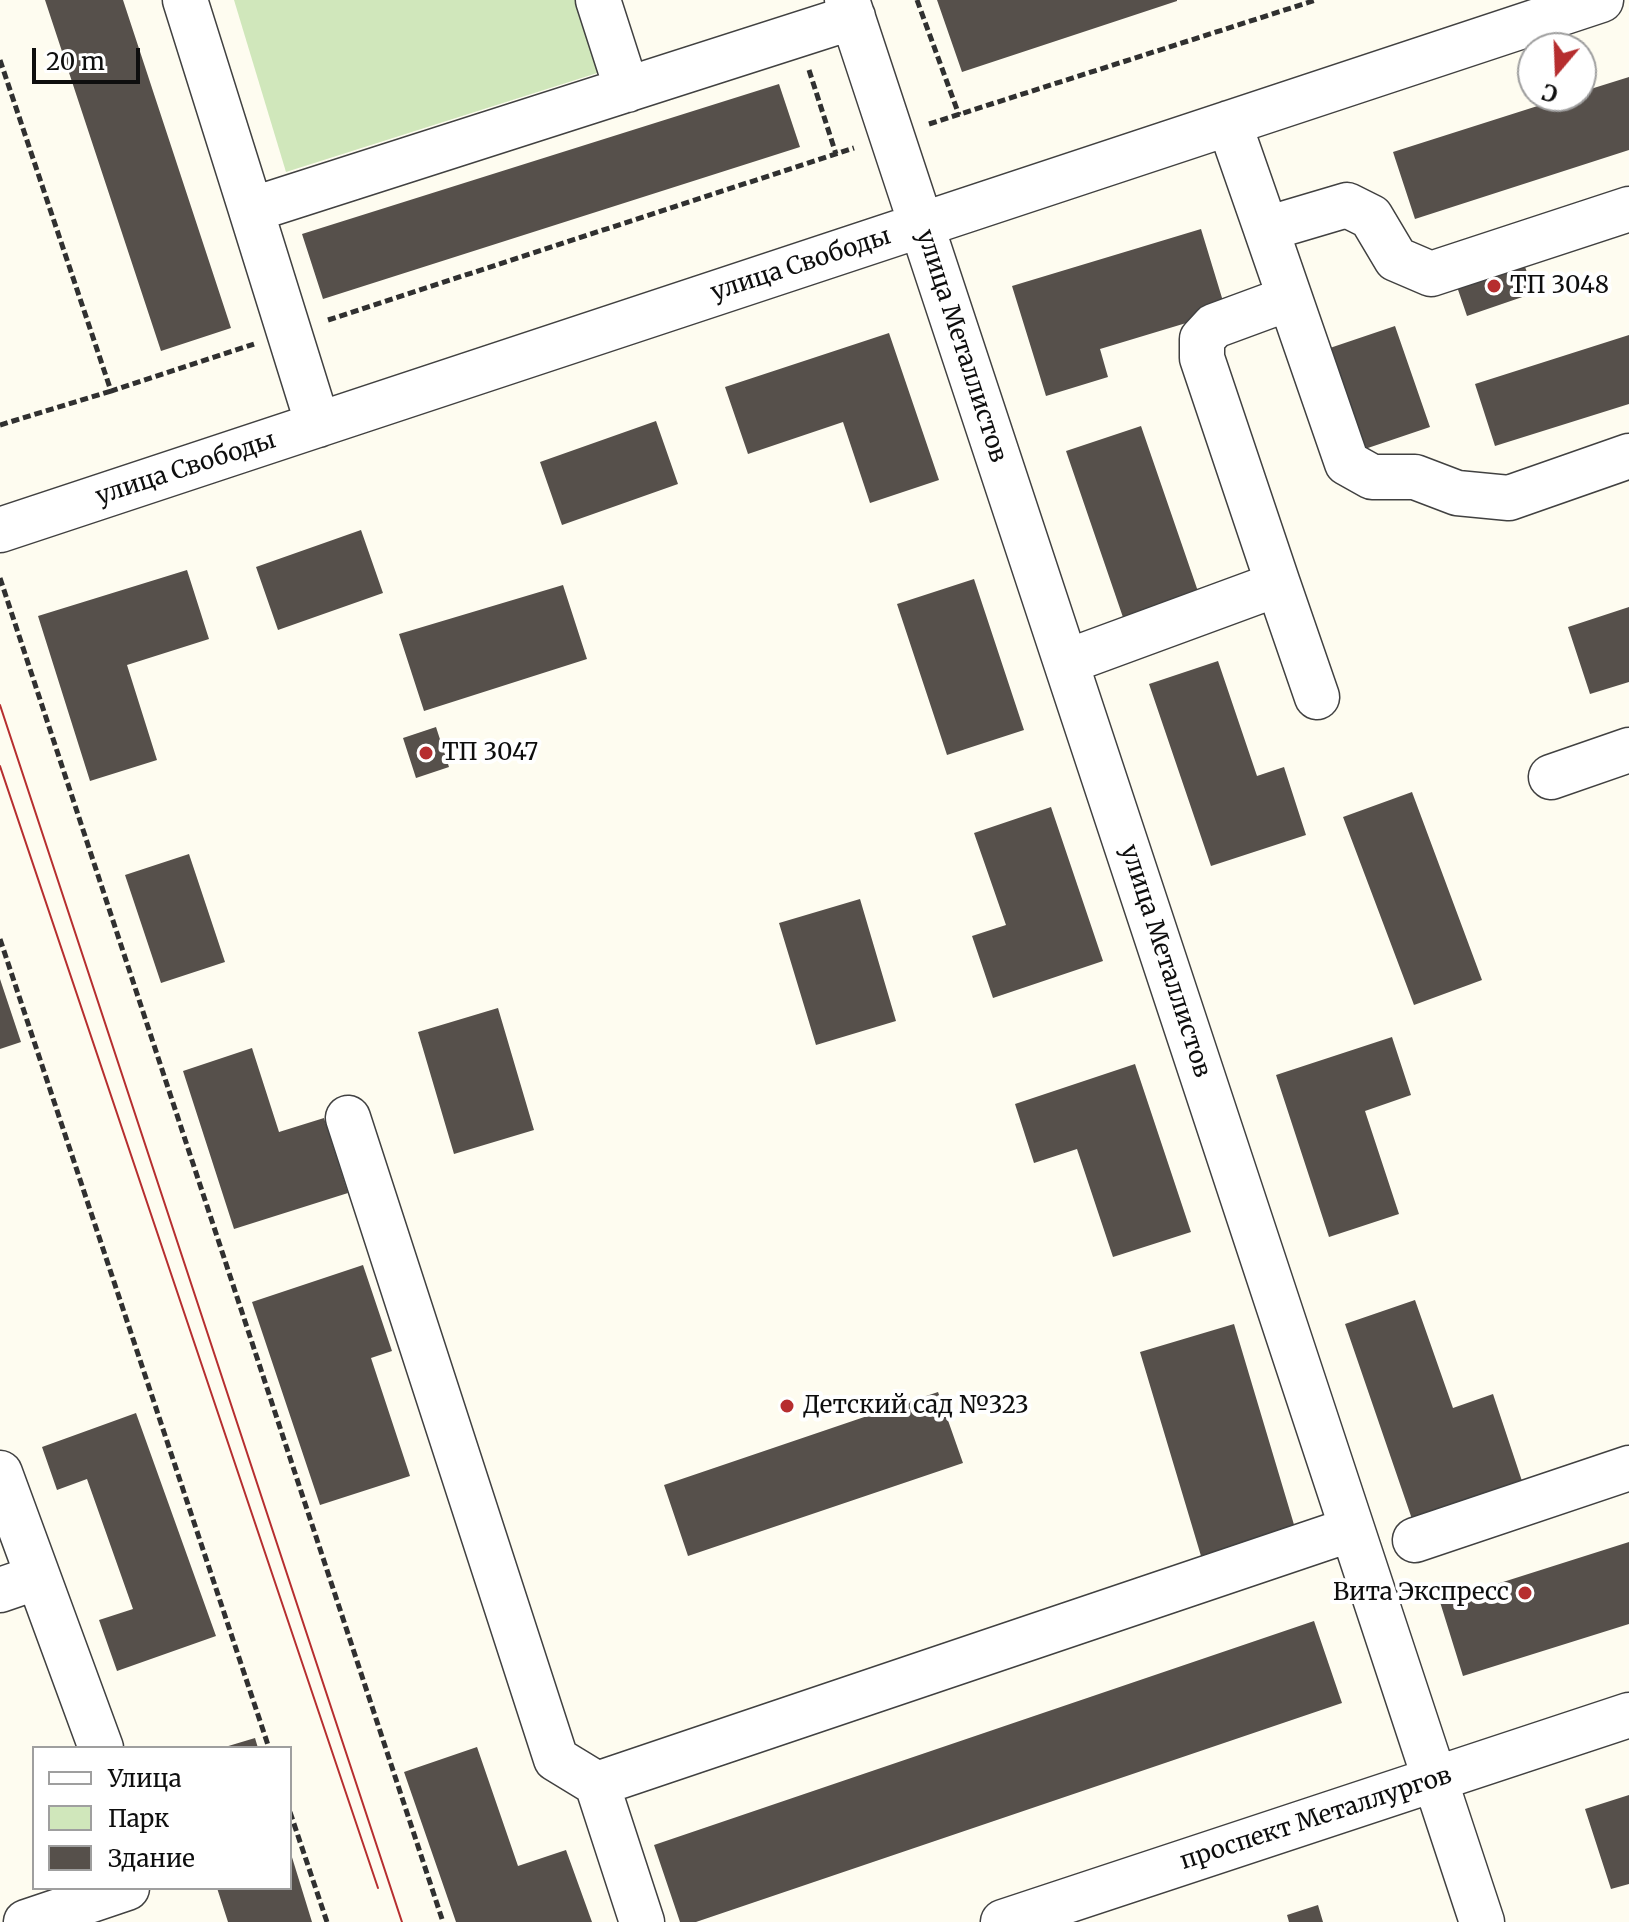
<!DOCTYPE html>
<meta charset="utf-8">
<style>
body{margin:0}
#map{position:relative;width:1629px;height:1922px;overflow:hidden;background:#fefcf0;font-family:Merriweather,serif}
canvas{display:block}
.legend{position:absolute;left:32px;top:1746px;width:260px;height:144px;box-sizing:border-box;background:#fff;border:2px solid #9f9f9f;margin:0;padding:10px 14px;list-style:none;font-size:24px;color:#0e0e0e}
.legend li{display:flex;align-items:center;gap:16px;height:40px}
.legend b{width:40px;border:2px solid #9f9f9f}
.north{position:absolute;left:1517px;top:32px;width:80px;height:80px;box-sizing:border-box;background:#fff;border:2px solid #9f9f9f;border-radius:50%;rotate:199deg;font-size:22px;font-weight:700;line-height:32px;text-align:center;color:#0e0e0e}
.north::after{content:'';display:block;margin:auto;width:28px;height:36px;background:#b62e2f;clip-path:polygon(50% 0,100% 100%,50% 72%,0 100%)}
.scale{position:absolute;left:32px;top:48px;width:108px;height:36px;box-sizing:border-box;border:4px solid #0e0e0e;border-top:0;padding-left:10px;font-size:24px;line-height:28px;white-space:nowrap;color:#0e0e0e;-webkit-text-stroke:6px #fff;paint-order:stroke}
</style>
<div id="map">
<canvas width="1629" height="1922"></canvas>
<ul class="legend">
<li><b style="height:10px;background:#fff"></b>Улица</li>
<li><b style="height:22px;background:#d0e7bb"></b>Парк</li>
<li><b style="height:22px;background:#56504b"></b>Здание</li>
</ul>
<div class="north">С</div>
<div class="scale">20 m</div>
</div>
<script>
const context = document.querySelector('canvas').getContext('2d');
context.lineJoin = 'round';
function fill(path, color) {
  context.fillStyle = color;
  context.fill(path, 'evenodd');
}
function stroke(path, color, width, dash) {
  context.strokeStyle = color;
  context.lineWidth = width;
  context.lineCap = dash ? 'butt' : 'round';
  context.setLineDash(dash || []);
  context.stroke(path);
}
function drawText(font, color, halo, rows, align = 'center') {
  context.font = font + ' Merriweather,serif';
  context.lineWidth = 8;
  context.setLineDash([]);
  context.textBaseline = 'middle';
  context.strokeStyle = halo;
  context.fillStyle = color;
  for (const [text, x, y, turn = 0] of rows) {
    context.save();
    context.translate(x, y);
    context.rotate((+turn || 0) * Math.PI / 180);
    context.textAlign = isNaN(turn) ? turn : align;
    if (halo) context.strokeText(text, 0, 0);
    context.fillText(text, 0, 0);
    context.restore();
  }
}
fill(new Path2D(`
 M234 0H591L613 68 286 172Z`), '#d0e7bb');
fill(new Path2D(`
 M45 0H123L231 328 161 351Z
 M937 0H1177V1L962 72Z
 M1629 77V150L1415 219 1393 152 1569 96H1581V92Z
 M779 84 800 147 323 299 302 234Z
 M1201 229 1226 311 1100 349 1108 377 1046 396 1012 286Z
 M1521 255 1534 293 1467 316 1454 278Z
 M1395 326 1430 427 1356 452 1321 351Z
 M889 333 939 480 870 503 843 422 748 454 725 387Z
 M1629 335V404L1495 446 1475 384Z
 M656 421 678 484 562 525 540 462Z
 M1141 426 1202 603 1127 629 1066 451Z
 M361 530 383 593 278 630 256 567Z
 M187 570 209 639 127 665 157 760 90 781 38 616Z
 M974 579 1024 730 947 755 897 604Z
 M563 585 587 659 424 711 399 634Z
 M1629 607V682L1590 694 1568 627Z
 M1218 661 1257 776 1284 767 1306 835 1211 866 1149 684Z
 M436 727 449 767 416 778 403 738Z
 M1412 792 1482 980 1414 1005 1343 817Z
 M1051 807 1103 961 993 998 972 936 1006 925 974 833Z
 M189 854 225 962 161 983 125 875Z
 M860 899 896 1021 816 1045 779 923Z
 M0 979 21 1042 0 1049Z
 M498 1008 534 1130 454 1154 418 1032Z
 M1392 1037 1411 1095 1365 1111 1399 1214 1329 1237 1276 1075Z
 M252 1048 279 1132 324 1118 348 1193 234 1229 183 1071Z
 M1135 1064 1191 1232 1113 1257 1077 1149 1034 1163 1015 1104Z
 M363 1265 392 1351 371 1358 410 1476 320 1505 252 1302Z
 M1415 1300 1453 1408 1493 1394 1523 1484 1413 1522 1345 1324Z
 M1234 1324 1298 1538 1204 1566 1140 1352Z
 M938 1392 963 1463 688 1556 664 1485Z
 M136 1413 216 1636 117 1671 99 1620 133 1609 87 1479 57 1490 42 1447Z
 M1629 1542V1624L1463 1676 1440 1602Z
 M1314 1621 1342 1703 696 1922H680L654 1845Z
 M255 1738 258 1748H225V1747Z
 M477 1747 518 1866 566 1850 592 1922H456L404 1772Z
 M1629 1795V1884L1611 1889 1585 1809Z
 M291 1854 312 1922H228L217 1888H290Z
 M1318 1905 1323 1922H1289L1287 1915Z`), '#56504b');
const minor = new Path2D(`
 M185 0 251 210
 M598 0 627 90
 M847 0 1482 1922
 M1229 123 1266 229 1347 205 1371 217 1396 259 1431 274 1629 209
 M1266 229 1347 463 1372 477H1415L1457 493 1509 498 1629 456
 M318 425 251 210 853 17
 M0 530 1601 0
 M1278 584 1317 697
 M1066 662 1278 584 1202 358V339L1214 326 1290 298
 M1551 777 1629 750
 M348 1118 556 1759 597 1784 642 1922
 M0 1473 101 1748
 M1415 1540 1629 1468
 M0 1590 38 1577
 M597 1784 1352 1529
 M26 1922 127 1888
 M1003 1922 1629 1715`);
stroke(minor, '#414141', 47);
stroke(new Path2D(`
 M917 0 959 115
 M0 60 111 391 254 344
 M809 70 836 154
 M929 124 1316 0
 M328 320 854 148
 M0 425 111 391
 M0 578 443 1922
 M0 939 269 1748
 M290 1812 327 1922`), '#303030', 5, [8, 4]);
stroke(minor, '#fff', 44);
stroke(new Path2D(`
 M0 705 402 1922
 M0 766 378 1888`), '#b62e2f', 2);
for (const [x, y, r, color] of [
 [1494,286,8,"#b62e2f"],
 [426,753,8,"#b62e2f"],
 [787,1406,8,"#b62e2f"],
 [1525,1593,8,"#b62e2f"]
]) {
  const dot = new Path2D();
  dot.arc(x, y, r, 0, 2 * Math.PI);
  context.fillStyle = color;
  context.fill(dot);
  stroke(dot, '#fff', 3);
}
drawText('24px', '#0e0e0e', '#fff', [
 ["улица Свободы",801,265,-18],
 ["улица Металлистов",961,346,72],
 ["улица Свободы",186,469,-18],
 ["улица Металлистов",1165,961,72],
 ["проспект Металлургов",1316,1819,-18]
]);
drawText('24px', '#0e0e0e', '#fff', [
 ["ТП 3048",1510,286],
 ["ТП 3047",442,753],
 ["Детский сад №323",803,1406],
 ["Вита Экспресс",1509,1593,"right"]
], 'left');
</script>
